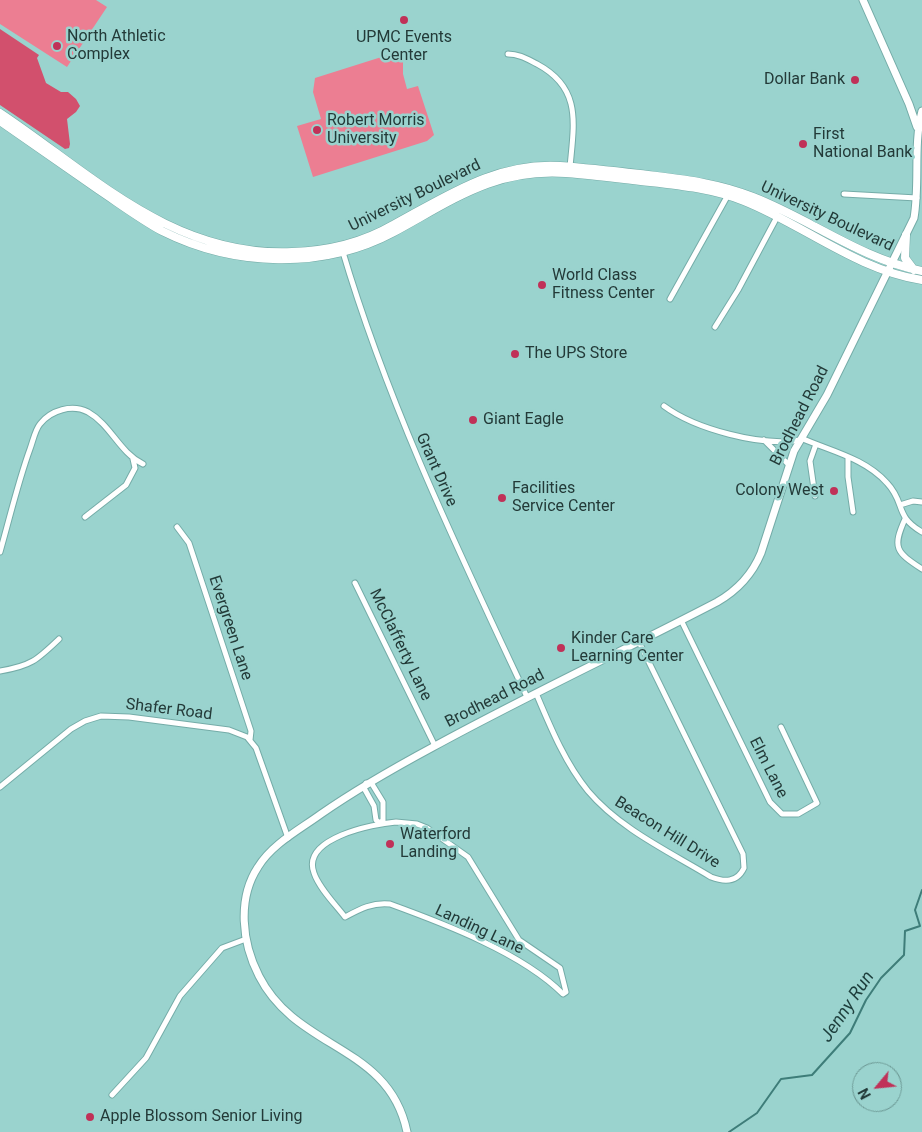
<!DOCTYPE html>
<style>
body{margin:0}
#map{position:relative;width:922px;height:1132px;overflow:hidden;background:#9ad3ce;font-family:Roboto,sans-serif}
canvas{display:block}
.north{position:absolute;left:852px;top:1062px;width:50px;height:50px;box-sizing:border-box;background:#9ad3ce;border:1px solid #6a9692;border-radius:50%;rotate:242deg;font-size:14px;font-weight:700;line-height:20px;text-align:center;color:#233a38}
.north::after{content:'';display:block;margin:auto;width:18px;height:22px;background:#c03158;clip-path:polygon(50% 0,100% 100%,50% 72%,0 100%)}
</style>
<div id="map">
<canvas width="922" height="1132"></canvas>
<div class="north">N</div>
</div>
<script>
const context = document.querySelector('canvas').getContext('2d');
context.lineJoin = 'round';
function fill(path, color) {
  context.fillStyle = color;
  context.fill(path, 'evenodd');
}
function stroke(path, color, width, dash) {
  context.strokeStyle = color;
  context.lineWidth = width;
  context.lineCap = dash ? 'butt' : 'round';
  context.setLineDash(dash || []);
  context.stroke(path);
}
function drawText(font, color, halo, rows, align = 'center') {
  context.font = font + ' Roboto,sans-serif';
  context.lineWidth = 5;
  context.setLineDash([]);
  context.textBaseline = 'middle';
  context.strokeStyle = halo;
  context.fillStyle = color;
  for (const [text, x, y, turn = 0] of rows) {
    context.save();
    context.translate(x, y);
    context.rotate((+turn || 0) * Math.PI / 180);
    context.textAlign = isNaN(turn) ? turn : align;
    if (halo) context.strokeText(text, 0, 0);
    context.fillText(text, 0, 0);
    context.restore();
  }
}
fill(new Path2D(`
 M0 0H96L107 7 67 67 0 24Z
 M391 54H403V74L407 89 418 86 434 135 427 141 313 177 297 126 321 119 313 92 315 78Z`), '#ec7e92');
fill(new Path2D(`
 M0 29 39 55 37 58 46 83 61 92H68L76 99 80 106 76 112 67 119 70 144 69 148 65 149 0 105Z`), '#d2506d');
stroke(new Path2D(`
 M729 1132 757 1113 781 1079 812 1075 850 1033 866 1000 881 978 904 955 905 931 920 926 915 910 922 890`), '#3e7d79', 2);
const street = new Path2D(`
 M508 54C519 54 527 59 537 64 582 88 574 123 570 167
 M844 194 917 198
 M342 249C388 405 458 550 527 697
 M670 299 728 195
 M715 327 738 290 777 217
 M664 406C695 429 762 447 800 440
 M801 438C830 451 865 458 887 483 906 503 894 516 922 532
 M764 440 788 464
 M848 457V477L853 512
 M815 496 810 461 816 444
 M900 505 913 501 922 502
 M85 517 126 485 135 468 133 459
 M905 519C892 548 896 552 922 569
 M177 527 189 543 251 731 250 740
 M0 552C10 517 18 482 30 449 33 441 35 430 40 424 51 410 72 404 88 412 111 425 119 452 143 464
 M355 583 435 746
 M681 620 770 802 782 814H798L817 803 781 727
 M0 671C31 666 37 660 59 639
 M536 693C550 726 565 763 588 791 620 829 670 852 711 877 724 882 737 883 744 868L743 854 639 642
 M366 783 372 784 383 802V820L380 823 376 820 374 806 364 788Z
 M0 787 71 729 85 721 101 716 129 717 229 730 247 737 256 748 288 838
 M396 822 417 824 427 828 468 857 519 940 560 968 566 992 563 994C522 953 445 924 390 904 373 902 360 909 345 917 335 904 319 888 314 873 301 838 373 824 396 822Z
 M112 1095 146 1058 180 996 222 948 246 939`);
const secondary = new Path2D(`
 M863 0 909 104 917 127
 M407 1132C389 1044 297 1051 259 976 242 943 237 899 258 867 272 844 299 830 321 814 357 789 394 768 433 747 526 696 623 651 717 602 738 590 752 575 761 553L794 451 827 395 914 218C920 183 913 145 922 111`);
const primary = new Path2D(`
 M0 113C93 175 172 257 292 252 328 251 362 243 393 225 447 196 496 162 560 166 587 168 614 171 640 174 679 179 716 182 753 197 810 219 861 259 922 271
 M0 121C33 144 66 167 99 190 120 204 140 219 162 231 234 267 323 270 394 232 453 200 495 168 566 173 591 175 616 178 641 181 676 185 711 188 744 201 804 225 857 270 922 280
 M906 235 905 258 914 270`);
stroke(street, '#75aca8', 7);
stroke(secondary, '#75aca8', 9);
stroke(primary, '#75aca8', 9);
stroke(street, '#fff', 5);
stroke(secondary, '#fff', 7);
stroke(primary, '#fff', 8);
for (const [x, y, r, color] of [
 [404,20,5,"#c03158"],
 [57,46,5,"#c03158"],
 [855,80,5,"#c03158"],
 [317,130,5,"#c03158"],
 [803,144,5,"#c03158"],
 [542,285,5,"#c03158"],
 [515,354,5,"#c03158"],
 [473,420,5,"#c03158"],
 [834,491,5,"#c03158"],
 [502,498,5,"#c03158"],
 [561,648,5,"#c03158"],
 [390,844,5,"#c03158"],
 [90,1117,5,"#c03158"]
]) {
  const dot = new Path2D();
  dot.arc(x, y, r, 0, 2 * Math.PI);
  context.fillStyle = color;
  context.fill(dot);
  stroke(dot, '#9ad3ce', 2);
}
drawText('16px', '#233a38', '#9ad3ce', [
 ["North Athletic",67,37],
 ["Complex",67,55],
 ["UPMC Events",404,38,"center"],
 ["Center",404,56,"center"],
 ["Dollar Bank",845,80,"right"],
 ["Robert Morris",327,121],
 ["University",327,139],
 ["First",813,135],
 ["National Bank",813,153],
 ["World Class",552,276],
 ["Fitness Center",552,294],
 ["The UPS Store",525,354],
 ["Giant Eagle",483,420],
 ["Facilities",512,489],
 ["Service Center",512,507],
 ["Colony West",824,491,"right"],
 ["Kinder Care",571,639],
 ["Learning Center",571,657],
 ["Waterford",400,835],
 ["Landing",400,853],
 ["Apple Blossom Senior Living",100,1117]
], 'left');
drawText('16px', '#233a38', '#9ad3ce', [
 ["University Boulevard",415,196,-26],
 ["University Boulevard",827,217,25],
 ["Brodhead Road",800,416,-63],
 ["Grant Drive",436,470,66],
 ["Evergreen Lane",230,628,72],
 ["McClafferty Lane",400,645,64],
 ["Brodhead Road",495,699,-27],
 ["Shafer Road",169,710,7],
 ["Elm Lane",768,768,63],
 ["Beacon Hill Drive",667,833,32],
 ["Landing Lane",479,930,25]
]);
drawText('italic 18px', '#1d3e3c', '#9ad3ce', [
 ["Jenny Run",848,1007,-56]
]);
</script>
